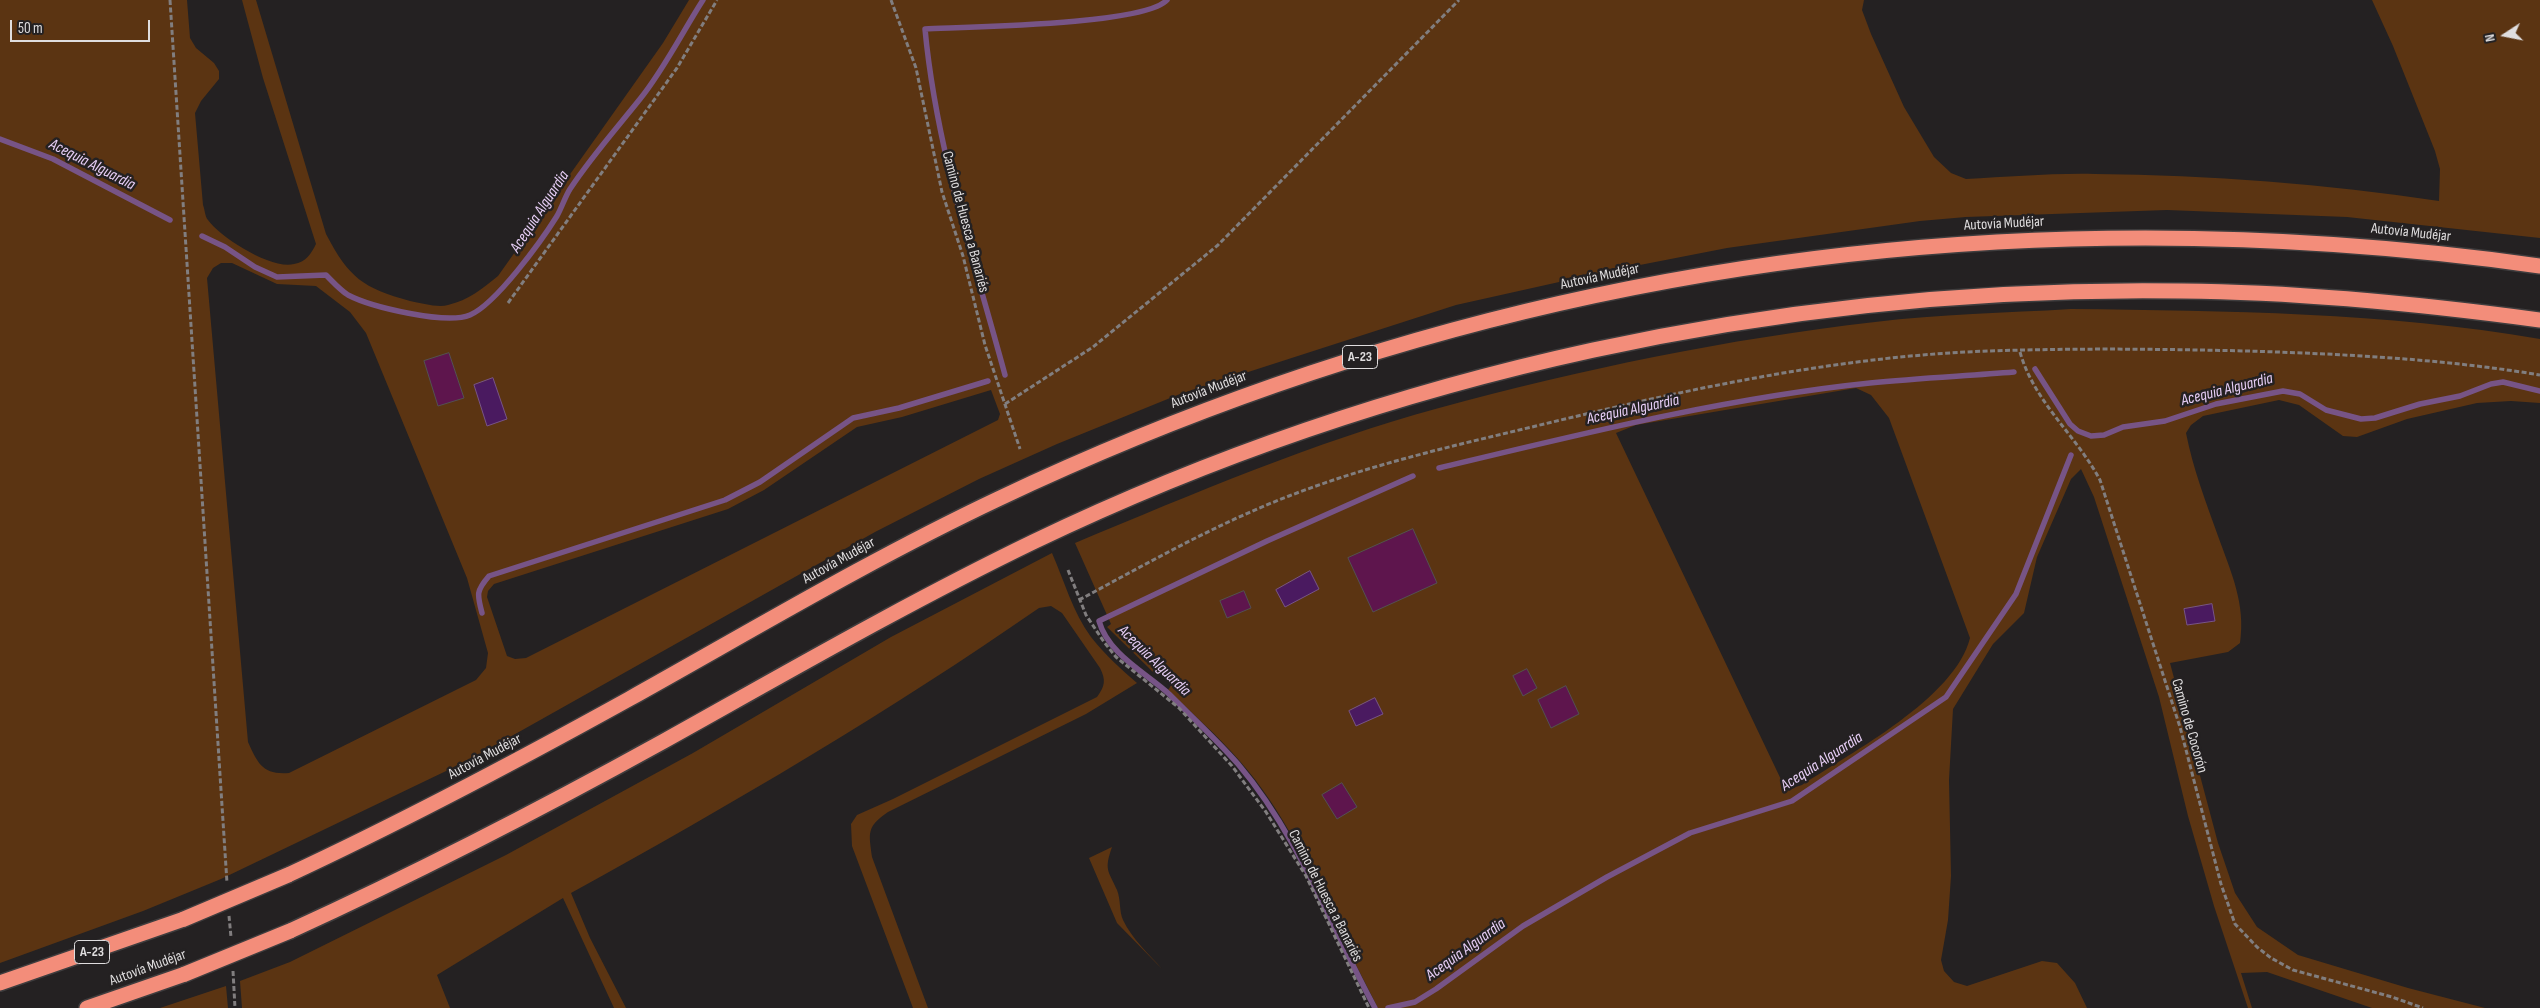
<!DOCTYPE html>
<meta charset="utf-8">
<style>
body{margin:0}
#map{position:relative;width:2540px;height:1008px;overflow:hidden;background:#242122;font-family:"Sofia Sans Condensed",sans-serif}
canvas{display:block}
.north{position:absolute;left:2480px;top:10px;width:50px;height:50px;-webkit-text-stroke:4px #242122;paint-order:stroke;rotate:259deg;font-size:14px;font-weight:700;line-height:20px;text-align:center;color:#dfddde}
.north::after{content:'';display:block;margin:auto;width:18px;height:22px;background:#dfddde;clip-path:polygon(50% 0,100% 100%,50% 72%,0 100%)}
.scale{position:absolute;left:10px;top:20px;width:140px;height:22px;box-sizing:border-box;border:2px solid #dfddde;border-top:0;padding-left:6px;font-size:15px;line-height:18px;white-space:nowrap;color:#dfddde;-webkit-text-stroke:4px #242122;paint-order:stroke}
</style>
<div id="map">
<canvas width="2540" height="1008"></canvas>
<div class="north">N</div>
<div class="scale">50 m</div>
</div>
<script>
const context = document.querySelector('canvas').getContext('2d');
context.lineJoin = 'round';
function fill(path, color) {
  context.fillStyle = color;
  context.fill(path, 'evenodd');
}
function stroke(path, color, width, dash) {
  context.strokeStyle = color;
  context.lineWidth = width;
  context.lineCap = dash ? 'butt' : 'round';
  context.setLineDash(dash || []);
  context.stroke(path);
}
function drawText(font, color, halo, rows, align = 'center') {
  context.font = font + ' "Sofia Sans Condensed",sans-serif';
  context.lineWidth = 5;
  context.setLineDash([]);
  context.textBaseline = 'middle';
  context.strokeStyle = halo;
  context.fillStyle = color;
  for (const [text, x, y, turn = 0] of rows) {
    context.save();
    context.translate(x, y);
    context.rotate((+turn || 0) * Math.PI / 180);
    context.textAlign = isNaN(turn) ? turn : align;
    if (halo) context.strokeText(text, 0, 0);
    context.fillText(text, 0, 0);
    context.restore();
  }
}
fill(new Path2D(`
 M0 0H187L190 38 196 48 214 63 219 71V79L201 101 195 113 203 205C205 210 205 217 208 220 221 238 272 270 294 264 306 262 311 254 316 244L263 78 242 0H256L326 234C349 278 363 288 410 301 421 303 438 308 448 305 469 300 482 289 498 276L663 43 689 0H1864L1862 10 1871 34 1904 107 1934 157 1951 173 1966 179C2009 177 2052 173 2095 174 2210 175 2326 184 2439 201L2440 169 2435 151 2393 46 2372 0H2540V238L2347 217 2167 210 1966 217 1920 221 1727 248 1604 272 1456 305 1180 394 1057 444 979 479 875 532 469 760 221 879 143 911 0 963ZM221 263H232L277 284 316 286 350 312 366 333 467 578 488 653 486 668 476 680 289 773C263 775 258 764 248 742L207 278 213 268ZM991 390 1000 414 998 420 526 658 515 659 507 656 487 597 488 591 494 584 728 509 764 490 857 427 902 417Z
 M2071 309C2227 311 2385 312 2540 339V403L2511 401 2477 403 2407 419 2357 437 2343 436 2299 405 2279 400 2203 416 2191 425 2186 433C2193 469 2206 502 2218 536 2231 572 2246 604 2240 643L2228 652 2170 663 2218 843 2235 893 2257 927 2298 955 2408 988 2485 1008H2372L2267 972 2241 973 2252 1008H2248L2214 906 2188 816 2159 697 2094 497 2081 469 2071 479 2037 557 2024 613 1993 644 1953 709 1949 780 1951 876 1948 920 1941 960 1944 971 1954 982 1967 986 2042 961 2057 963 2075 983 2087 1008H1378L1351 955 1355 944 1351 934 1340 932C1312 873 1284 811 1239 760 1218 736 1192 713 1168 690L1172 684 1165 671 1153 672 1107 627 1111 624 1075 543C1195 493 1314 442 1439 408 1582 369 1727 339 1875 322 1939 314 2006 313 2071 309ZM1856 388 1871 395 1889 418 1970 638C1955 698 1852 752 1802 785L1786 790 1616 433 1636 425Z
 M1052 553C1064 580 1073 613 1091 637 1105 655 1121 669 1137 683L1086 714 888 812C866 827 869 833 872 857L928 1008H913L852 846 851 824 857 815 893 799 1097 697C1105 686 1106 680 1100 668L1062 613 1051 606 1039 608C889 712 731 805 571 893L590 938 626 1008H614L563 898 437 975 450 1008H242L240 981 290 962 506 855 693 753 891 637Z
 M1112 847C1104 870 1108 870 1117 890 1121 900 1119 911 1123 920 1132 939 1149 954 1162 969L1117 923 1089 858Z
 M226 986 228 1008H160Z`), '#5b3412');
const water = new Path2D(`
 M493 378 507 419 487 426 474 385Z
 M1310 571 1319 589 1285 607 1276 590Z
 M2212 604 2215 621 2187 625 2184 609Z
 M1375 698 1383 714 1356 726 1349 711Z`);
fill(water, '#4a1a60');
stroke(water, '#775486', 1);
stroke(new Path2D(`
 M0 139 53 159 170 220
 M202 236 225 247 255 267 277 277 326 275C333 282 340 290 348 295 371 307 446 325 470 315 496 304 542 240 557 216 562 207 565 197 570 189 591 157 616 129 640 99 663 71 683 31 703 0
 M2035 369 2070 424 2078 431 2091 436 2104 435 2123 427 2165 421 2216 404 2283 391 2300 394 2326 410 2361 419 2375 418 2420 404 2460 396 2491 384 2503 382 2540 391
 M1005 375C974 261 936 147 925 29 966 27 1145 25 1167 0
 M1439 468C1581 434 1725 398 1870 383 1918 378 1966 376 2014 372
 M482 613C477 594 476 591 489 576L725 500 760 482 853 418 899 408 988 381
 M1375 1008C1330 926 1300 837 1238 764 1217 740 1192 717 1169 694 1146 673 1108 654 1099 621L1267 541 1413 476
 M1388 1008 1415 1002 1436 989 1523 926 1607 877 1690 833 1792 801 1946 697 2016 594 2071 455`), '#775486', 5.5);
const building = new Path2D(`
 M449 353 464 398 438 406 424 361Z
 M1413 529 1437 583 1373 612 1348 558Z
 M1244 591 1251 608 1227 618 1220 601Z
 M1527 669 1537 688 1523 696 1513 676Z
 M1566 686 1579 714 1551 728 1538 700Z
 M1342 783 1357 807 1337 819 1322 795Z`);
fill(building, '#5e154d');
stroke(building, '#535052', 1);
const highway = new Path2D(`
 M288 875C404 821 517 761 629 699 751 631 871 559 998 499 1488 267 2003 191 2540 266
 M290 931C417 873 541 809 664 741 786 673 907 603 1033 542 1389 371 1787 285 2182 291 2302 292 2421 304 2540 320
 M0 983 184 919
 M87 1008 185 974`);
stroke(highway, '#3f3d3e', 18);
stroke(new Path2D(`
 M170 0 227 883
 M891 0 916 68 942 192 963 256 985 345 1020 449
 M508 303 677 68 717 0
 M2020 352C2034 402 2076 435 2100 480L2180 727 2221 884 2235 924 2257 947 2271 958 2293 970 2392 997 2423 1008
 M1005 404 1093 347 1218 245 1459 0
 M1068 570 1086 615 1104 642 1116 657 1179 708 1232 766 1266 812 1306 876 1369 1008
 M1079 600C1148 563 1216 524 1289 496 1369 465 1452 446 1536 426 1684 390 1837 356 1990 351 2075 348 2161 349 2247 351 2344 354 2444 359 2540 375
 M229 916 231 937
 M233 971 235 1008`), '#817e7f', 3, [5, 2.5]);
stroke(highway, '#f38d7a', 15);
const highwayBridge = new Path2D(`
 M184 919 288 875
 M185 974 290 931`);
stroke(highwayBridge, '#3f3d3e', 18, []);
stroke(highwayBridge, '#f38d7a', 15);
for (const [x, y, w] of [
 [1360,357,35],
 [92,952,35]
]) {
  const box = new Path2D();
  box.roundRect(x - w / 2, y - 11.5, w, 23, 4);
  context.fillStyle = '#242122';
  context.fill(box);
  stroke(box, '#dfddde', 1);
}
drawText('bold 14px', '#dfddde', null, [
 ["A-23",1360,357],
 ["A-23",92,952]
]);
drawText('15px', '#dfddde', '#242122', [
 ["Camino de Huesca a Banariés",965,222,75],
 ["Autovía Mudéjar",2004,224,-3],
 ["Autovía Mudéjar",2411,233,6],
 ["Autovía Mudéjar",1600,277,-12],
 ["Autovía Mudéjar",1209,390,-21],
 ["Autovía Mudéjar",839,561,-29],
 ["Camino de Cocorón",2189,726,74],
 ["Autovía Mudéjar",485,757,-28],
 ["Camino de Huesca a Banariés",1325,896,63],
 ["Autovía Mudéjar",148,968,-20]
]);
drawText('italic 16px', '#e8cff7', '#242122', [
 ["Acequia Alguardia",92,165,27],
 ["Acequia Alguardia",540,212,-57],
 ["Acequia Alguardia",2227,390,-14],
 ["Acequia Alguardia",1633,410,-12],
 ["Acequia Alguardia",1154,661,44],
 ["Acequia Alguardia",1822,762,-33],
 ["Acequia Alguardia",1466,950,-36]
]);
</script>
